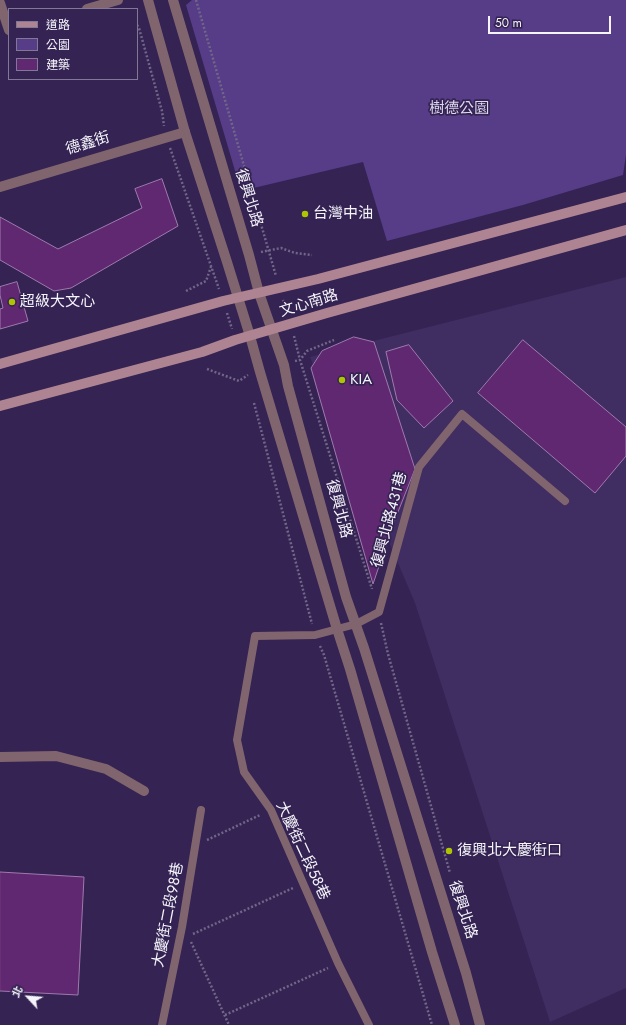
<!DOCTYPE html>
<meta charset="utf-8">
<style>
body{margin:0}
#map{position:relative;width:626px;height:1025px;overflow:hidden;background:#342353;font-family:Jost,"Noto Sans TC",sans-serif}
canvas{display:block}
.legend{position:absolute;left:8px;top:8px;width:130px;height:72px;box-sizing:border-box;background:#342353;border:1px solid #817796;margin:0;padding:5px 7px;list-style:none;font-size:12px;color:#f5f4fa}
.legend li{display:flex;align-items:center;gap:8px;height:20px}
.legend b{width:20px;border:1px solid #817796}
.north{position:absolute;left:8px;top:977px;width:40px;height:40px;-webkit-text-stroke:3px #342353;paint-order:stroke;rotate:296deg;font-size:11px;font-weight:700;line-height:16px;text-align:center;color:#f5f4fa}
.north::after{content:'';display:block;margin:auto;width:14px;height:18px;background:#f5f4fa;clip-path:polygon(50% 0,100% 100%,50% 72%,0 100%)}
.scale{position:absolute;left:488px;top:16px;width:123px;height:18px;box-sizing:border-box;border:2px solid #f5f4fa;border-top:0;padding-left:5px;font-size:12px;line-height:14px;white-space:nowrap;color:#f5f4fa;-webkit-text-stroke:3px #342353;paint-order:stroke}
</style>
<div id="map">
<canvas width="626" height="1025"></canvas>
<ul class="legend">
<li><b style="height:5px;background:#af8492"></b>道路</li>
<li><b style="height:11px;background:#573c87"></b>公園</li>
<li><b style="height:11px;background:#602871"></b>建築</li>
</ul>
<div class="north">北</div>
<div class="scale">50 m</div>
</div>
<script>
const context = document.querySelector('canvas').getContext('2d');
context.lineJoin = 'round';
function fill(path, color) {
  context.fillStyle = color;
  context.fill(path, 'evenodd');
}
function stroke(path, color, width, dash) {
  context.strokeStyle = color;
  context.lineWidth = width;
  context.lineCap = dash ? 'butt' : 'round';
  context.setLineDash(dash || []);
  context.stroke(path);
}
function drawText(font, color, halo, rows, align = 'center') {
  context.font = font + ' Jost,"Noto Sans TC",sans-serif';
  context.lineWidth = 3.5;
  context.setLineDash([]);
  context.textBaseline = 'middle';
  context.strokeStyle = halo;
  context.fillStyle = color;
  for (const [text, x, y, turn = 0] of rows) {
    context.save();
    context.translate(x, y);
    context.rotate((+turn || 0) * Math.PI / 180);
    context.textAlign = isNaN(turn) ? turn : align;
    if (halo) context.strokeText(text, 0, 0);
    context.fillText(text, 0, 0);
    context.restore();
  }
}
fill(new Path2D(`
 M626 277V988L550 1022 415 603 310 357Z`), '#402d62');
fill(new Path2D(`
 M192 0H626V155L623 175 523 205 387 241 363 162 241 191 186 5Z`), '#573c87');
const building = new Path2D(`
 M162 179 178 226 71 288 54 291 0 260V217L58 249 142 208 135 189Z
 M17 282 28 321 0 329V309L3 308 0 295V287Z
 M354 337 374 342 415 469 394 522 373 584 311 368 322 351Z
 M523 340 626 427V456L595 493 478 393Z
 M409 345 453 401 424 428 397 400 386 352Z
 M0 872 84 877 78 995 0 991Z`);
fill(building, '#602871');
stroke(building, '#9f7aac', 1);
stroke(new Path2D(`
 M196 0 276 276
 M137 25 139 28 162 111 164 126
 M170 148 219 289
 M261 252 281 248 295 253 312 255
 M186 291 206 281 211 267
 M283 300 287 312
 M227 313 232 329
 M294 336 300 360 372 589
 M295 361 300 360 307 351 334 340
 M207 369 239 381 248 375
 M254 403 312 624
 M381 623 388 654 450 873
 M320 646 324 655 432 1025
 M207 840 260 815
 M193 934 293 888
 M191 942 229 1025
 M225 1015 328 968`), '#726688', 2.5, [2, 2]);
stroke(new Path2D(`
 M162 1025 182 927 201 810
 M369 1025 338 963 271 810 244 772 237 740 255 636 315 635 356 624 379 612 419 467 462 414 565 501`), '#81656e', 8);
stroke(new Path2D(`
 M0 3 9 30
 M87 9 118 0
 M0 187 185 132
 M0 757 56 756 106 769 144 791`), '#81656e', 10);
stroke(new Path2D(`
 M148 0 185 132 227 262 250 336 260 372 337 629 350 669 432 952 455 1025
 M173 0 249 255 259 293 284 365 288 386 346 597 364 648 466 973 480 1025`), '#81656e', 10);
stroke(new Path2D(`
 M0 364 223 301 318 279 626 197
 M0 406 202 352 235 340 327 313 626 230`), '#af8492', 10);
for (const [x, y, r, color] of [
 [305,214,4,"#afc504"],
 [12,302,4,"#afc504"],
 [342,380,4,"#afc504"],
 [449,851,4,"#afc504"]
]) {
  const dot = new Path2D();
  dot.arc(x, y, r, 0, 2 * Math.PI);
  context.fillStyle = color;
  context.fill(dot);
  stroke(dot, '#342353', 1.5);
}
drawText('15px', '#ddd7ee', '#342353', [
 ["樹德公園",459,109]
]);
drawText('15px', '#f5f4fa', '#342353', [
 ["德鑫街",88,144,-17],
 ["復興北路",248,198,73],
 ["文心南路",309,304,-17],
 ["復興北路",338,509,75],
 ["復興北路431巷",390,520,-75],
 ["大慶街二段58巷",302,851,65],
 ["復興北路",462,910,72],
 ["大慶街二段98巷",169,915,-79]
]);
drawText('15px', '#f5f4fa', '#342353', [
 ["台灣中油",313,214],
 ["超級大文心",20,302],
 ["KIA",350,380],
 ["復興北大慶街口",457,851]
], 'left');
</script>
